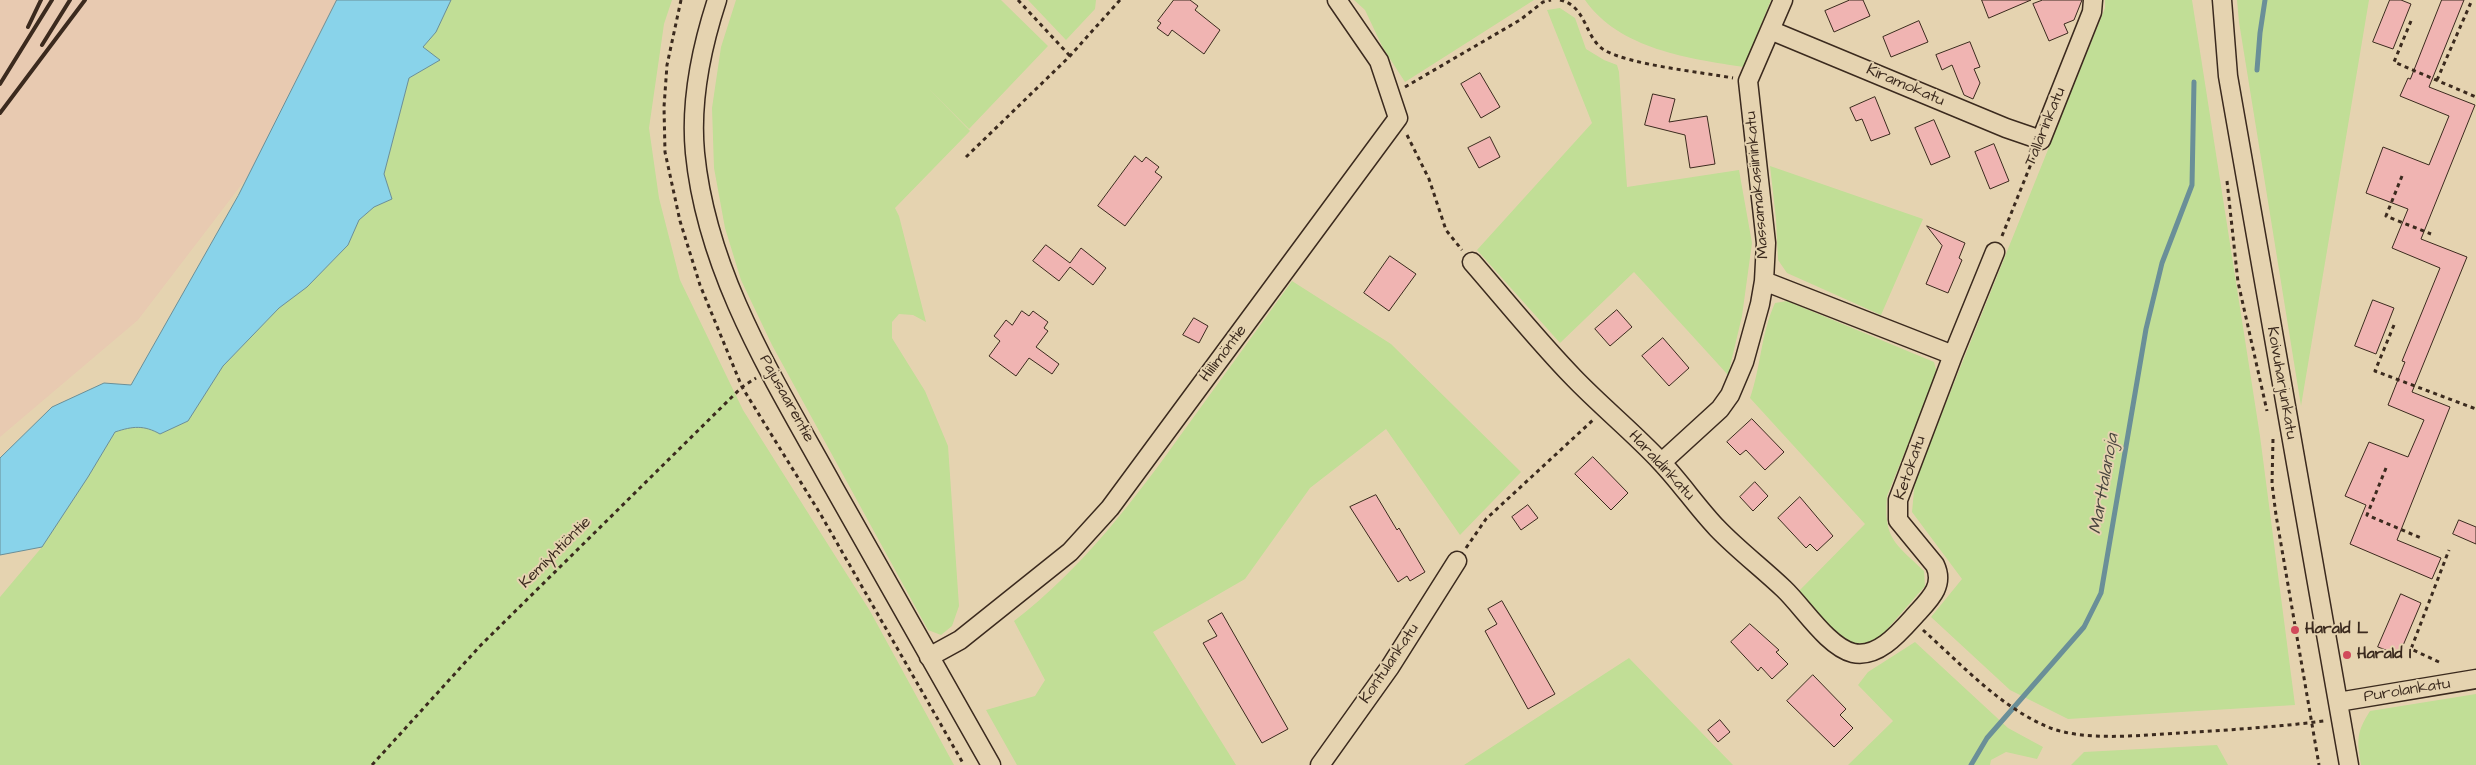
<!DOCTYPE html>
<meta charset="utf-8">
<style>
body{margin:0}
canvas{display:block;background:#e5d3b0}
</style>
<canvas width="2476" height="765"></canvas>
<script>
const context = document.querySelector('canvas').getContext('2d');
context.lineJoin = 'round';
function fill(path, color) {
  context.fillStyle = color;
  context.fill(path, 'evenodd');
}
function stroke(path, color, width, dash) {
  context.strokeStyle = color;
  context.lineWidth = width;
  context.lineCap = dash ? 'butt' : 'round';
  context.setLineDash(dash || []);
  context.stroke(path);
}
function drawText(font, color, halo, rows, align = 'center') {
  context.font = font + ' "Architects Daughter",sans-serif';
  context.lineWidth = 4;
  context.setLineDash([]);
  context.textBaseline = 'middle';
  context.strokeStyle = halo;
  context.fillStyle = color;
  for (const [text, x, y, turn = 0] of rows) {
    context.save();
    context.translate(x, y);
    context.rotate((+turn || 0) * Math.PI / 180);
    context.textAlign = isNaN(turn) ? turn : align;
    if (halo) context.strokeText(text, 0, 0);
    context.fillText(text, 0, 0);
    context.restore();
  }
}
fill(new Path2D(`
 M0 0H340L252 171 138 320 0 437Z`), '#e8cab1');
fill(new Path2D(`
 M451 0H672L664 24 649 128 659 198 680 280 743 410 870 611 954 765H0V597L42 547 88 477 115 432C133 426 144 425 160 434L188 421 223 366 279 308 307 287 348 245 359 220 374 207 392 199 384 174 409 78 439 60 423 47 436 31Z
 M736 0H1001L1048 46 969 129 928 88 970 131 895 208 899 216 926 322 913 315 899 314 892 322V338L925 391 948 446 959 606 952 626 941 635 928 630 772 345 741 280 725 228 714 168 712 108 721 47Z
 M1028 0H1096L1095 9 1066 40Z
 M1354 0H1534L1405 82 1383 48 1365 10Z
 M1585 0H1771L1744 67C1690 59 1619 49 1585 0Z
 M2105 0H2192L2260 436 2295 705 2068 719 2010 690 1931 617 1962 579 1912 512 1915 480 2105 8Z
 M2237 0H2369L2301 406 2239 22Z
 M1560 8 1575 18 1586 49 1604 60 1617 65 1619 72 1627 187 1739 170 1752 243 1742 316 1728 375 1634 272 1560 343 1477 250 1592 123 1547 10Z
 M1770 166 1923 219 1881 315 1787 273 1778 260 1776 219Z
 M1292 281 1391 344 1521 472 1460 535 1386 429 1310 488 1245 579 1153 632 1236 765H1017L986 710 1035 696 1045 680 1014 621C1083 568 1135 499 1185 429 1221 379 1257 330 1292 281Z
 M1787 301 1934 362 1937 373 1887 496C1883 539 1896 544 1924 571L1925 586 1876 642 1852 644 1833 631 1798 592 1865 524 1750 398C1761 367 1761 333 1775 303Z
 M1915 642 2008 728 2043 747 2037 759 2006 752 1991 760 1990 765H1848L1893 721 1858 685 1868 672Z
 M1629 658 1733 765H1464Z
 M2476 694V765H2361C2357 740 2356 733 2370 711Z
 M2217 745 2228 765H2071L2084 752Z`), '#c1de96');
const water = new Path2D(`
 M337 0H451L436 32 423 47 440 60 409 78 384 174 392 199 374 207 359 220 348 245 307 287 279 308 223 366 188 421 160 434C144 425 133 426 115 432L88 477 42 547 0 555V458L52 407 104 383 131 385 238 196Z`);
fill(water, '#89d3ea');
stroke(water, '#6a8f98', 1);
stroke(new Path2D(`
 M2257 70 2260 33 2265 0
 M1971 765 1987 738 2084 627 2101 593 2146 329 2162 263 2192 185 2194 82`), '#6a8f98', 5);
const building = new Path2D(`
 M1174 0H1190L1198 6 1195 10 1220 30 1204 54 1172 30 1168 36 1157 28 1161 23 1158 21Z
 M1850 0H1863L1870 16 1834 32 1825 11Z
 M1982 0H2031L1989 18Z
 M2043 0H2082L2074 20 2064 24 2068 33 2049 41 2033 4Z
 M2390 0H2401L2411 4 2393 49 2373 42Z
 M2442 0H2464L2429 87 2475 105 2421 239 2467 257 2412 392 2450 407 2397 540 2441 558 2432 579 2350 544 2366 505 2345 496 2369 442 2408 457 2424 420 2388 405 2405 362 2402 361 2440 268 2392 248 2408 209 2366 193 2383 147 2429 165 2449 116 2400 96 2408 78 2410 79Z
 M1919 21 1928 42 1891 57 1883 37Z
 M1970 42 1980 67 1974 69 1980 83 1973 99 1964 95 1952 65 1942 70 1936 55Z
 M1480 73 1500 107 1481 118 1461 84Z
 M1653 94 1675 99 1669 122 1707 116 1715 164 1690 168 1685 135 1645 125Z
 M1875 97 1890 134 1871 141 1862 119 1856 121 1850 108Z
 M1934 120 1950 157 1931 165 1915 128Z
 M1490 137 1500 157 1479 168 1468 148Z
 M1994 144 2009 181 1990 189 1975 152Z
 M1135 156 1142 162 1146 157 1159 167 1155 172 1162 177 1125 226 1098 206Z
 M1927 226 1965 243 1959 258 1962 260 1948 293 1926 284 1942 246Z
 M1046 245 1070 263 1081 248 1106 268 1093 285 1070 267 1059 281 1033 261Z
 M1390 256 1416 274 1389 311 1364 293Z
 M2373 300 2394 308 2376 354 2355 346Z
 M1617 310 1632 327 1610 346 1595 329Z
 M1022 311 1029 316 1033 311 1048 322 1044 328 1048 331 1036 347 1059 364 1052 374 1029 358 1016 376 989 356 1000 341 994 336 1006 320 1012 325Z
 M1194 318 1208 326 1199 343 1183 335Z
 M1663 338 1689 368 1669 386 1642 356Z
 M1752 419 1784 452 1765 470 1746 450 1740 455 1727 442Z
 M1593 457 1628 493 1611 510 1575 474Z
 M1755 482 1768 496 1753 511 1740 497Z
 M1376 495 1397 530 1399 528 1425 572 1410 581 1407 576 1398 582 1350 507Z
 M1800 497 1833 536 1817 551 1810 544 1806 548 1778 518Z
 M1528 505 1538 518 1521 530 1512 517Z
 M2459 520 2476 527V544L2453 534Z
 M2401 594 2421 603 2399 655 2378 647Z
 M1502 601 1555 694 1528 709 1485 631 1497 624 1488 609Z
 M1222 613 1288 729 1262 743 1203 643 1217 636 1208 621Z
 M1750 624 1779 650 1776 652 1788 664 1772 679 1761 667 1758 671 1731 642Z
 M1813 675 1846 709 1840 715 1853 728 1834 747 1787 701Z
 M1720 720 1730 732 1718 742 1708 730Z`);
fill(building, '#f0b4b2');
stroke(building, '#3b2a1e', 1);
const minor = new Path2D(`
 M717 0C701 49 690 101 695 153 707 275 775 381 833 486 886 579 938 672 991 765
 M2222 0 2228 76 2349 765
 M1770 30 2006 128 2041 140 2092 12 2093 0
 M1472 262C1506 301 1538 341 1574 378 1602 407 1634 433 1661 462 1681 483 1697 507 1717 528 1738 550 1762 568 1784 589 1803 607 1828 647 1853 653 1880 659 1903 628 1919 611 1932 597 1944 584 1935 565L1898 520V500L1953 355 1995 252
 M1764 281 1953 355
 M1662 462 1720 409 1730 395 1744 362 1760 304 1764 281 1766 243 1748 81 1783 0
 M929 657 960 640 1070 552 1110 508 1398 118 1379 61 1337 0
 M2338 702 2476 679
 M1320 765 1390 667 1457 561`);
stroke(minor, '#3b2a1e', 21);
stroke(new Path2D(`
 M681 0 667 65 664 107 665 152 680 221 700 285 742 387 821 515 964 765
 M1018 0 1070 56
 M1560 0C1587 6 1584 37 1604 50 1630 65 1701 72 1733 78
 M2411 21 2394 62 2476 97
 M2437 80 2472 0
 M1405 87 1520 20 1543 2 1551 0
 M1407 135 1429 179 1446 230 1462 250
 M966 157 1069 57 1120 0
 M2402 176 2386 216 2431 234
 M2227 181 2238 282 2267 411
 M2002 236 2035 154
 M2394 325 2375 371 2476 409
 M2273 439 2272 484 2276 515 2319 765
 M2386 468 2367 515 2421 538
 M1466 548 1486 519 1593 420
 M1923 630C1961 664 2000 707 2048 727 2084 742 2141 735 2180 733 2228 730 2276 727 2324 721
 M2439 662 2411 649 2449 550
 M372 765 480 646 742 387 756 378`), '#3b2a1e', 3, [4, 4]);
stroke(minor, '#e5d3b0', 18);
stroke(new Path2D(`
 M28 27 41 0
 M42 45 70 0
 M0 84 52 0
 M0 113 85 0`), '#3b2a1e', 4);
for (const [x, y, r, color] of [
 [2295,630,5,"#d1495b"],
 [2347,655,5,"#d1495b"]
]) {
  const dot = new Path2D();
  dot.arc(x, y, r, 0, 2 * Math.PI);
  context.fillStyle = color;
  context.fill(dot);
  stroke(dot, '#e5d3b0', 2);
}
drawText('16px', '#3b2a1e', '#e5d3b0', [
 ["Kiramokatu",1905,86,23],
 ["Tällärinkatu",2046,127,-68],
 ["Massamakasiininkatu",1758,185,-95],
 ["Hiilimöntie",1224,354,-53],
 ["Koivuharjunkatu",2281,383,80],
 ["Pajusaarentie",786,399,61],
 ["Haraldinkatu",1661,466,47],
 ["Ketokatu",1911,468,-71],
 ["Kemiyhtiöntie",556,553,-45],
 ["Kontulankatu",1390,664,-56],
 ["Purolankatu",2407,691,-9]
]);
drawText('bold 16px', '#3b2a1e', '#e5d3b0', [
 ["Harald L",2305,630],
 ["Harald I",2357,655]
], 'left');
drawText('italic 18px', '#47433d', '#e5d3b0', [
 ["Marttalanoja",2105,484,-80]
]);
</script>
